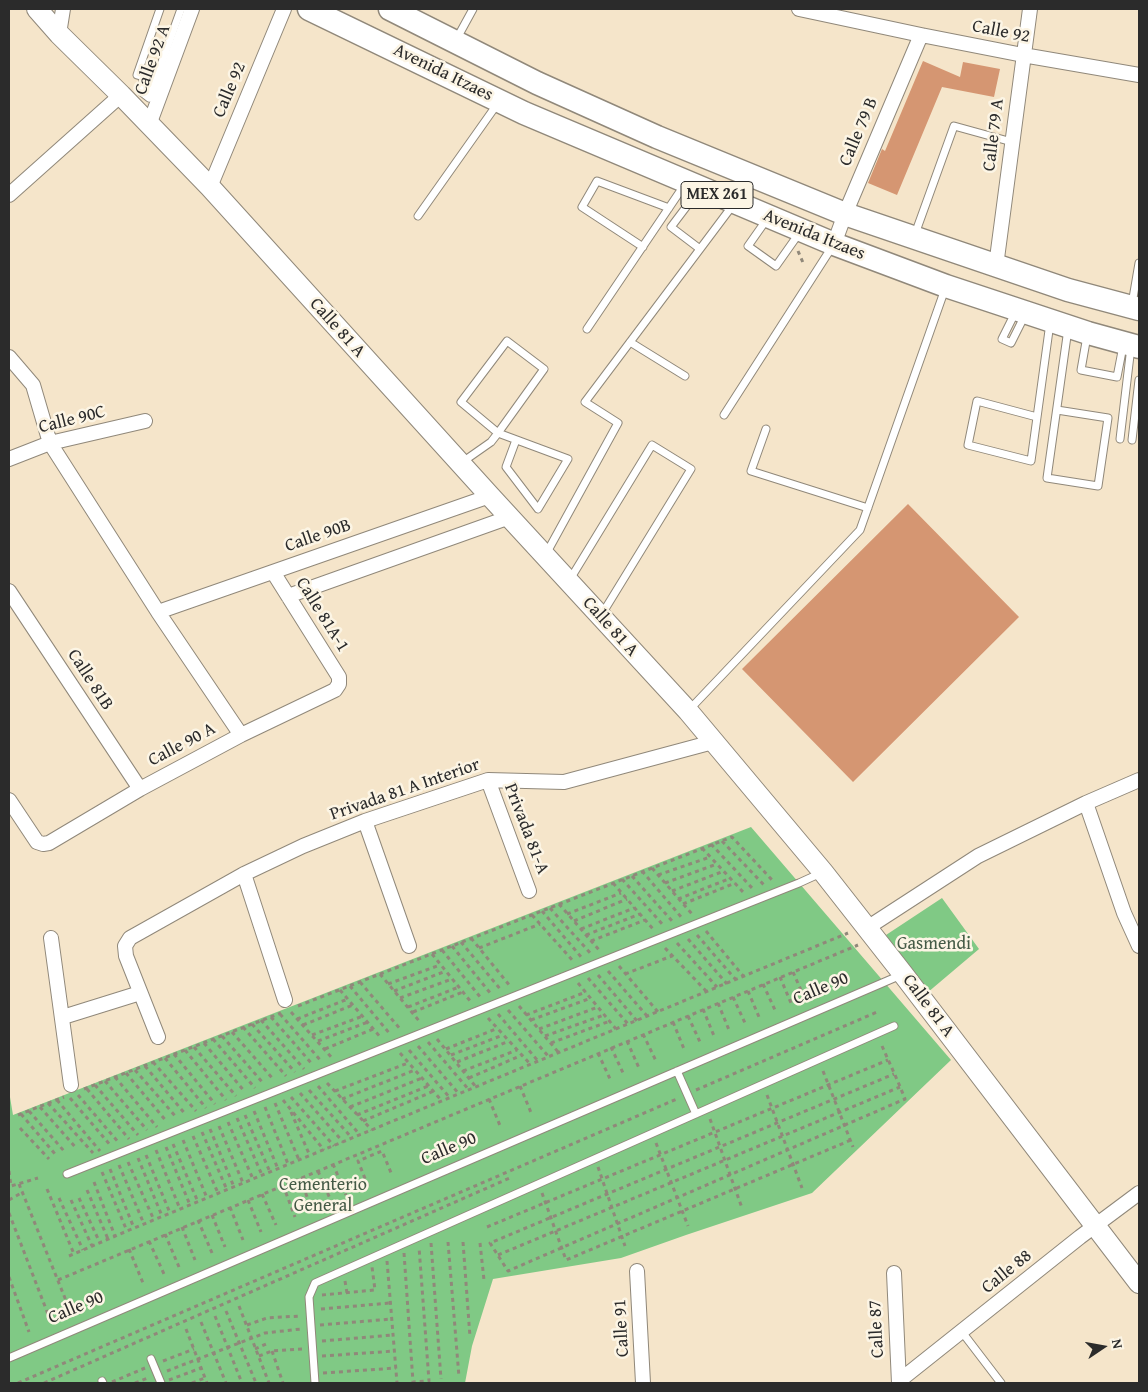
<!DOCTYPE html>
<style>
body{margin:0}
#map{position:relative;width:1148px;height:1392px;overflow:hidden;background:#f5e5ca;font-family:"Gentium Book Plus",serif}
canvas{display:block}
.frame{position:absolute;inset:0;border:10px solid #2b2b2b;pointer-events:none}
.north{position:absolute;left:1078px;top:1322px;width:50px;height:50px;-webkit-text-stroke:4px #fcf5e5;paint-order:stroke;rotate:78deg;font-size:14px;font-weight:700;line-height:20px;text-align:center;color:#2b2b2b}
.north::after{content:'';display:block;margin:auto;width:18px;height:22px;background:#2b2b2b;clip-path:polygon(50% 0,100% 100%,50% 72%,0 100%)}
</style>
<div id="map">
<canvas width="1148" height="1392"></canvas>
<div class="frame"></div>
<div class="north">N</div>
</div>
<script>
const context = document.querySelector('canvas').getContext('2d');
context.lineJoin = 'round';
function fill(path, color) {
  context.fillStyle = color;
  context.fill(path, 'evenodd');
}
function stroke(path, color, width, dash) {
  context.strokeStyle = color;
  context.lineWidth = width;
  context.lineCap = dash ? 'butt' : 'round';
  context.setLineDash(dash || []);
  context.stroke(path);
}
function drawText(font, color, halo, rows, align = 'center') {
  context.font = font + ' "Gentium Book Plus",serif';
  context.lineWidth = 5;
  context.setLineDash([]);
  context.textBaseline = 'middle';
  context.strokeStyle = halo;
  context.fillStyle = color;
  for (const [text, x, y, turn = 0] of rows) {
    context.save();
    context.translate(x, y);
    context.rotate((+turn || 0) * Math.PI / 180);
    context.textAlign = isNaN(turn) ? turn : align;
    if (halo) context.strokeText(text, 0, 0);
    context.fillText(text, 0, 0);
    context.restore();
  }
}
fill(new Path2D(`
 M751 827 951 1060 812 1193 686 1235 621 1258 493 1279 472 1346 465 1383H9V1091L13 1115Z
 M942 898 979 949 927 993 886 935Z`), '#80c985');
fill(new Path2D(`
 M923 61 960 77 963 62 1000 69 994 97 942 87 897 195 868 183 882 149 885 151Z
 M908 504 1019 617 853 782 742 669Z`), '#d59672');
const lane = new Path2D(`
 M160 9 137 75 144 77 140 91 149 98 181 9
 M456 40 473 9
 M699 190 671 227 700 249 733 205
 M418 216 498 103
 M767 219 748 246 776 266 800 232
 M915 234 954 126 1012 142
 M643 247 582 207 597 181 669 208
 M1132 304 1139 263
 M1016 311 1002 339 1011 343 1025 315
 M587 329 685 184
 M1087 336 1081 370 1117 377 1123 346
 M630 342 685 376
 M1057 410 1108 418 1098 486 1047 478 1068 329
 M724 415 832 247
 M1037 417 977 401 968 445 1031 461 1050 323
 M766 429 751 471 868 508
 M1120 439 1131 347
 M1132 440 1139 380
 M461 463 491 442 498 433 544 369 507 341 461 402 498 433 568 459 538 509 506 467 516 440
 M546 554 618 423 585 402 700 249
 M569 581 652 445 691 469 602 614
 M689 710 860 530 945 289
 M677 1071 696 1114
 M67 1174 799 883 821 873
 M962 1332 1001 1383
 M9 1358 901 975
 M151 1359 161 1383
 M102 1381 103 1383
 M315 1383 309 1297 315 1283 894 1026`);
const street = new Path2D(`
 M799 9 921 35 1023 55 1139 75
 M59 34 63 9
 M149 125 192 9
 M210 187 284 9
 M9 195 121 95
 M834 244 845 214 921 35
 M996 266 1030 9
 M9 357 33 385 50 443 158 612 241 735
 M9 459 50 443 145 421
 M9 591 140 789
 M288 596 510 517
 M158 612 490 496
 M488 780 529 891
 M9 800 37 842 43 844 49 843 140 789 241 735 335 690 339 684V677L273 572
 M1086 803 1124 913 1139 946
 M365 821 409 946
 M244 874 285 1000
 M867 928 978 856 1086 803 1139 780
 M51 938 71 1085
 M63 1017 140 993
 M158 1037 126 956 125 946 130 938 244 874 303 846 365 821 488 780 564 782 713 742
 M637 1271 643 1383
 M894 1273 899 1383
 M899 1381 1080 1237 1139 1193`);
const secondary = new Path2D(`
 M37 9 59 34 121 95 210 187 490 496 688 711 823 872 903 974 1139 1283`);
const primary = new Path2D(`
 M309 9 524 113 834 244 946 286 1088 333 1139 347
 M390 9 537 83 657 137 845 214 1068 290 1139 309`);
stroke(lane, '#90887a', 9);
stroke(street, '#90887a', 16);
stroke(secondary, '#90887a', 22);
stroke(primary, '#90887a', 25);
stroke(new Path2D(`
 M798 251 804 265
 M722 841 764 885
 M711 844 753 889
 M702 848 744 893
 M652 868 692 914
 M642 871 682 918
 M658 875 710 857
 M632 876 672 921
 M622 879 663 925
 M613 883 653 929
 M665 883 717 864
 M672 891 724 871
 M678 899 731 878
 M559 904 600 951
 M683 904 735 883
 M550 908 591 954
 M542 911 582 958
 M567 914 621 893
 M532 915 573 961
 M574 921 627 899
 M581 929 634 908
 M706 931 744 977
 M586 935 640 914
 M697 935 736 980
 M471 938 510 986
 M688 939 727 984
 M591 941 645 920
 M461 942 501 990
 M677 943 717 987
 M452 946 491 994
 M479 948 540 924
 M665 948 707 992
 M442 950 481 998
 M432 954 471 1002
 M619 966 658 1012
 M608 971 647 1016
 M793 972 804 997
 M380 974 420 1022
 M625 974 672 956
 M598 975 637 1021
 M780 977 791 1003
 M588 978 628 1024
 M360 982 401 1030
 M578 983 616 1029
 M388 984 440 965
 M763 984 775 1010
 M350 986 390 1034
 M340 990 381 1038
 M394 991 446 971
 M748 991 759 1017
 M733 997 745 1023
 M400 998 452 979
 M718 1003 729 1030
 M298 1006 732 837 773 881
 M519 1006 559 1053
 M408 1007 459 987
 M703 1009 714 1036
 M508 1010 549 1057
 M291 1012 332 1058
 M413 1012 463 992
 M280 1014 322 1062
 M498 1014 538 1061
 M526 1015 586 992
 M688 1016 700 1042
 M271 1017 313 1065
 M488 1018 531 1065
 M297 1019 348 999
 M261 1020 304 1069
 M531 1020 591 998
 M673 1022 684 1049
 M252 1024 295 1072
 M303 1025 353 1005
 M243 1027 286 1076
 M539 1029 598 1007
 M232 1032 274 1080
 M643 1034 656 1061
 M312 1035 363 1016
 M222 1036 264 1084
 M545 1036 604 1015
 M213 1039 255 1088
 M437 1039 476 1087
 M318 1041 368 1022
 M627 1041 639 1068
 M428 1042 469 1090
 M204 1043 245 1092
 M551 1043 610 1021
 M418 1046 459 1094
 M882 1046C890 1064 898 1081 905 1099L508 1271 490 1243 894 1074
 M194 1047 236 1096
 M611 1047 624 1075
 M325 1049 373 1029
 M446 1049 498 1028
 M185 1050 226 1100
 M409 1050 450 1098
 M400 1053 442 1101
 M598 1053 611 1081
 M174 1054 215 1104
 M451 1055 503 1035
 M165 1058 206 1108
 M153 1062 196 1111
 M457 1062 509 1041
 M145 1066 186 1115
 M135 1070 177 1118
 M463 1071 517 1050
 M823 1071 853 1147
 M126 1073 167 1122
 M115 1077 157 1127
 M469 1078 522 1055
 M105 1081 147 1130
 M327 1083 372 1130
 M95 1085 138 1135
 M318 1086 360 1135
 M520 1086 532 1115
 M84 1089 281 1013
 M87 1089 129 1139
 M309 1090 352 1138
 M696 1090 877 1012
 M335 1091 408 1063
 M300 1093 343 1142
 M78 1095 119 1143
 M767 1095 802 1188
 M291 1097 334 1146
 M70 1098 111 1146
 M342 1099 415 1070
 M489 1099 501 1128
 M57 1100 100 1151
 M283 1100 324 1150
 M48 1103 93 1153
 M275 1103 299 1160
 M40 1107 77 1149
 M265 1107 288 1164
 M350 1107 422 1078
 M29 1111 64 1151
 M254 1111 278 1169
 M291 1112 310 1156
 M21 1114 55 1154
 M18 1115 64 1097
 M245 1115 270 1172
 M357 1115 428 1086
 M237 1118 262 1175
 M710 1119 742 1208
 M363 1121 434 1091
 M228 1122 253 1179
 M219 1126 243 1183
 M20 1128 49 1159
 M210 1129 234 1187
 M202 1132 227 1190
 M193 1136 218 1193
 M183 1140 207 1198
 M656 1143 688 1226
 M173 1144 198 1202
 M166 1147 190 1205
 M156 1150 180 1209
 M146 1155 170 1213
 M138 1158 162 1216
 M128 1162 154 1220
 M333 1164 346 1195
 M119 1165 144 1224
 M598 1167 625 1246
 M110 1169 134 1228
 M9 1171 11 1186 38 1178
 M318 1171 331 1201
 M102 1172 127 1231
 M300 1178 312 1210
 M94 1182 115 1236
 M19 1184 71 1313
 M283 1185 295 1217
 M368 1186 358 1161 382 1151 392 1175
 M47 1189 74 1254
 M87 1190 108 1239
 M542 1193 566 1260 851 1140
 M262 1194 276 1225
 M59 1198 83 1250
 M79 1198 100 1243
 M9 1200 23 1192
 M71 1200 92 1246
 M248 1200 261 1232
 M230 1207 243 1240
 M9 1213 51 1322
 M212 1215 225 1247
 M198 1220 212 1253
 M182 1227 195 1260
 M487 1227 888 1060
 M165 1234 179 1267
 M149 1241 164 1274
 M448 1242 459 1377
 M463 1242 470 1337
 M431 1243 441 1379
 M480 1243 484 1280
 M129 1249 143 1283
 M404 1253 413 1382 429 1381 419 1247
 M498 1255 900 1087
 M69 1256 127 1231 848 933
 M387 1261 397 1383
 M9 1277 29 1332
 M58 1280 858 945
 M345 1281 347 1293
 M322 1295 375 1290 372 1267
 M239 1306 269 1383
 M321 1309 390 1303
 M226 1311 256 1383
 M215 1316 242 1383
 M201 1322 226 1383
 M247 1325 267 1318 300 1316
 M320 1325 392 1319
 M186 1329 207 1383
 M322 1341 393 1335
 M255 1349 266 1344
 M272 1351 283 1383
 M259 1356 272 1351 302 1349
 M322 1356 395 1351
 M163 1361 194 1349
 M167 1371 265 1333 301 1329
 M323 1373 396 1368
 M169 1380 201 1368
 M112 1382 145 1368
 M18 1383 679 1098
 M44 1383 512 1177
 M135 1383 148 1378
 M192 1383 205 1378`), '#90887a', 3, [4, 4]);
stroke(lane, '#fff', 7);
stroke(street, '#fff', 14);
stroke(secondary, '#fff', 20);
stroke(primary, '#fff', 22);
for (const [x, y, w] of [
 [717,195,72]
]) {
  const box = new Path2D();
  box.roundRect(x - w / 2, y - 13.5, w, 27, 4);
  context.fillStyle = '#fcf5e5';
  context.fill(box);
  stroke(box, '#2b2b2b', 1);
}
drawText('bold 16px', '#2b2b2b', null, [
 ["MEX 261",717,195]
]);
drawText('18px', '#2b2b2b', '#fcf5e5', [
 ["Calle 92",1001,32,11],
 ["Calle 92 A",153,60,-70],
 ["Avenida Itzaes",443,73,26],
 ["Calle 92",230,90,-67],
 ["Calle 79 B",859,132,-67],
 ["Calle 79 A",994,135,-83],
 ["Avenida Itzaes",814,235,22],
 ["Calle 81 A",337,328,48],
 ["Calle 90C",72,420,-14],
 ["Calle 90B",318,536,-19],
 ["Calle 81A-1",322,615,58],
 ["Calle 81 A",610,627,48],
 ["Calle 81B",90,680,57],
 ["Calle 90 A",182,745,-28],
 ["Privada 81 A Interior",405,790,-19],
 ["Privada 81-A",526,829,69],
 ["Calle 90",821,989,-23],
 ["Calle 81 A",928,1006,53],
 ["Calle 90",449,1149,-23],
 ["Calle 88",1007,1272,-39],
 ["Calle 90",76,1308,-23],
 ["Calle 91",622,1328,-93],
 ["Calle 87",877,1329,-93]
]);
drawText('18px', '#445a46', '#fcf5e5', [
 ["Gasmendi",934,944],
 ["Cementerio",323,1185],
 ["General",323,1206]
]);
</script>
